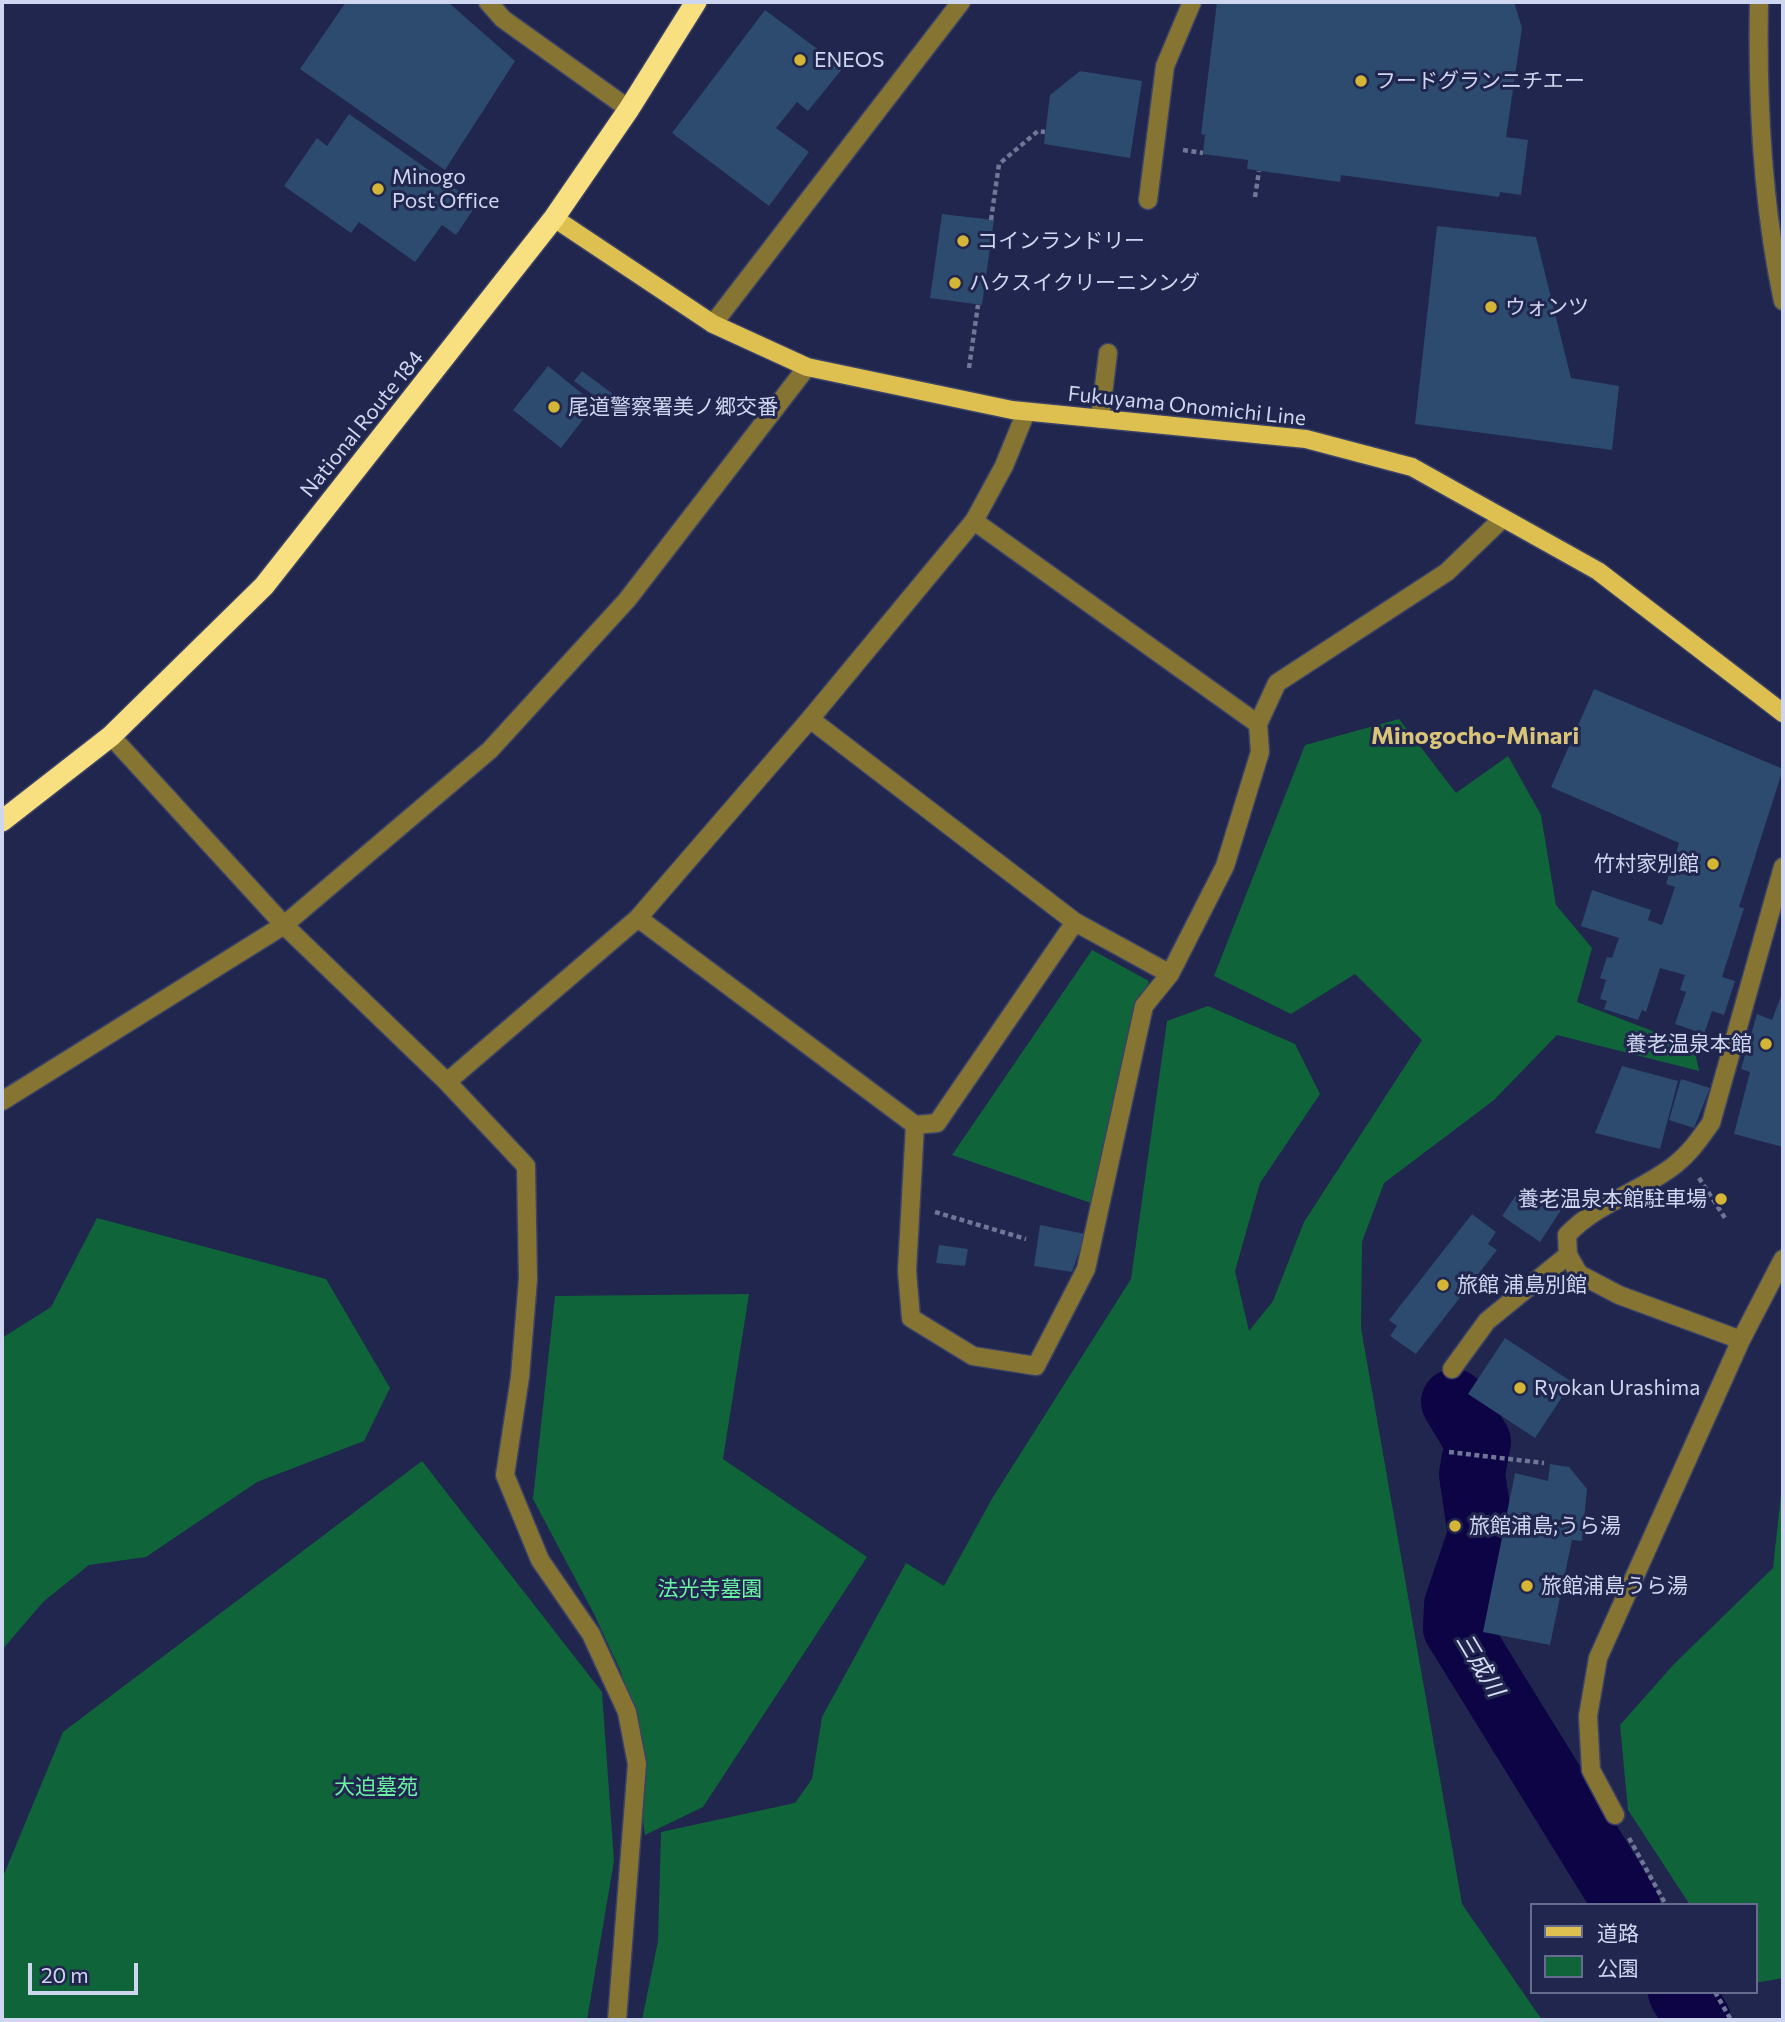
<!DOCTYPE html>
<meta charset="utf-8">
<style>
body{margin:0}
#map{position:relative;width:1785px;height:2022px;overflow:hidden;background:#20264d;font-family:Commissioner,"Noto Sans JP",sans-serif}
canvas{display:block}
.frame{position:absolute;inset:0;border:4px solid #cfd6ef;pointer-events:none}
.legend{position:absolute;left:1530px;top:1903px;width:228px;height:91px;box-sizing:border-box;background:#20264d;border:2px solid #666c8e;margin:0;padding:9px 12px;list-style:none;font-size:21px;color:#cfd6ef}
.legend li{display:flex;align-items:center;gap:14px;height:35px}
.legend b{width:35px;border:2px solid #666c8e}
.scale{position:absolute;left:28px;top:1963px;width:110px;height:32px;box-sizing:border-box;border:4px solid #cfd6ef;border-top:0;padding-left:9px;font-size:21px;line-height:24px;white-space:nowrap;color:#cfd6ef;-webkit-text-stroke:5px #20264d;paint-order:stroke}
</style>
<div id="map">
<canvas width="1785" height="2022"></canvas>
<div class="frame"></div>
<ul class="legend">
<li><b style="height:9px;background:#ddc050"></b>道路</li>
<li><b style="height:19px;background:#106439"></b>公園</li>
</ul>
<div class="scale">20 m</div>
</div>
<script>
const context = document.querySelector('canvas').getContext('2d');
context.lineJoin = 'round';
function fill(path, color) {
  context.fillStyle = color;
  context.fill(path, 'evenodd');
}
function stroke(path, color, width, dash) {
  context.strokeStyle = color;
  context.lineWidth = width;
  context.lineCap = dash ? 'butt' : 'round';
  context.setLineDash(dash || []);
  context.stroke(path);
}
function drawText(font, color, halo, rows, align = 'center') {
  context.font = font + ' Commissioner,"Noto Sans JP",sans-serif';
  context.lineWidth = 6;
  context.setLineDash([]);
  context.textBaseline = 'middle';
  context.strokeStyle = halo;
  context.fillStyle = color;
  for (const [text, x, y, turn = 0] of rows) {
    context.save();
    context.translate(x, y);
    context.rotate((+turn || 0) * Math.PI / 180);
    context.textAlign = isNaN(turn) ? turn : align;
    if (halo) context.strokeText(text, 0, 0);
    context.fillText(text, 0, 0);
    context.restore();
  }
}
fill(new Path2D(`
 M1399 719 1456 793 1508 756 1541 815 1556 905 1592 948 1577 1002 1694 1047 1699 1071 1557 1035 1494 1100 1384 1183 1362 1242 1361 1328 1462 1904 1542 2020H642L658 1941 661 1832 795 1803 812 1779 822 1717 906 1563 944 1586 993 1497 1131 1279 1167 1021 1208 1006 1295 1044 1320 1094 1260 1183 1235 1271 1249 1331 1273 1301 1304 1222 1422 1040 1355 974 1291 1014 1214 976 1305 745Z
 M1092 950 1149 981 1091 1203 952 1155Z
 M97 1218 326 1279 390 1388 364 1441 257 1482 146 1557 89 1565 43 1602 2 1650V1338L51 1307Z
 M749 1294 723 1459 867 1557 703 1807 645 1835 621 1672 594 1614 533 1499 555 1296Z
 M422 1461 602 1692 614 1861 587 2020H2V1879L63 1732Z
 M1783 1476V1978L1755 1983V1905H1690L1628 1810 1620 1725 1675 1663 1773 1568Z`), '#106439');
stroke(new Path2D(`
 M1454 1402 1478 1442 1472 1474 1481 1535 1457 1605 1456 1628 1627 1905
 M1681 1992 1698 2020`), '#0c0444', 66);
fill(new Path2D(`
 M346 2H448L515 61 445 170 300 69Z
 M1217 2H1514L1522 28 1506 137 1528 140 1521 195 1500 192 1499 197 1341 175 1340 182 1247 169 1248 160 1203 154 1205 135 1201 134Z
 M765 10 843 68 808 111 797 102 776 128 809 152 769 206 672 133Z
 M1080 71 1142 81 1130 158 1044 144 1050 95Z
 M349 114 477 204 456 235 442 225 415 262 359 222 351 233 284 186 317 138 327 146Z
 M942 214 994 220 982 305 930 298Z
 M1437 226 1536 237 1571 378 1619 386 1612 450 1415 424Z
 M548 366 595 404 561 448 513 410Z
 M582 371 613 394 605 404 574 381Z
 M1594 689 1783 769 1739 907 1744 908 1722 977 1735 981 1724 1015 1712 1011 1704 1034 1675 1024 1686 992 1680 990 1685 975 1660 968 1646 1012 1642 1010 1638 1020 1604 1009 1607 1001 1600 999 1606 980 1600 978 1607 957 1612 958 1619 938 1581 926 1592 890 1651 910 1648 920 1662 925 1675 887 1666 884 1679 843 1551 787Z
 M1783 991V1147L1734 1134 1750 1072 1741 1069 1757 1014 1772 1020Z
 M1622 1066 1678 1081 1660 1149 1595 1133Z
 M1681 1079 1710 1088 1694 1128 1669 1120Z
 M1523 1185 1561 1210 1540 1242 1502 1216Z
 M1472 1214 1496 1232 1488 1244 1497 1250 1416 1354 1390 1336 1397 1326 1389 1320Z
 M1040 1225 1085 1234 1072 1272 1034 1266Z
 M939 1245 968 1249 965 1266 936 1263Z
 M1505 1338 1572 1382 1535 1438 1468 1394Z
 M1550 1464 1569 1467 1587 1489 1582 1541 1572 1540 1550 1645 1483 1632 1515 1473 1548 1481Z`), '#2d4a6f');
const minor = new Path2D(`
 M488 2 503 19 629 109
 M1759 2C1757 102 1762 203 1783 301
 M1148 200 1165 66 1192 2
 M713 324 961 2
 M1100 419 1108 353
 M974 521 1258 724
 M810 719 1075 922 1170 974
 M111 736 284 925 447 1082 526 1166 528 1279 520 1377 505 1475 540 1560 591 1634 627 1712 637 1764 617 2020
 M638 918 915 1125 937 1123 1075 922
 M447 1082 638 918 810 719 974 521 1004 466 1026 412
 M2 1101 284 925 490 750 627 600 807 367
 M915 1125 907 1271 911 1318 973 1356 1036 1366 1086 1269 1144 1006 1170 974 1225 866 1260 752 1258 724 1277 683 1447 572 1503 518
 M1568 1255 1579 1274 1619 1295 1741 1340
 M1452 1369 1487 1321 1568 1255 1567 1235C1598 1202 1641 1192 1676 1164 1691 1152 1700 1138 1711 1123L1783 867
 M1615 1815 1591 1770 1588 1716 1598 1658 1741 1340 1783 1259`);
const major = new Path2D(`
 M554 218 713 324 807 367 1012 410 1306 439 1412 467 1598 571 1783 713`);
const highway = new Path2D(`
 M2 821 111 736 264 586 554 218 629 109 696 2`);
stroke(minor, '#3c4267', 21);
stroke(major, '#3c4267', 21);
stroke(highway, '#3c4267', 24);
stroke(new Path2D(`
 M1183 150 1203 153
 M1255 197 1259 171
 M991 220 999 164 1038 131 1045 132
 M969 368 978 305
 M1699 1178 1725 1218
 M935 1212 1026 1239
 M1449 1452 1544 1463
 M1629 1838 1666 1905
 M1715 1992 1731 2020`), '#6f7696', 4.5, [5, 3.5]);
stroke(minor, '#867532', 18);
stroke(major, '#ddc050', 18);
stroke(highway, '#f8df80', 21);
for (const [x, y, r, color] of [
 [800,60,7,"#d5b535"],
 [1361,81,7,"#d5b535"],
 [378,189,7,"#d5b535"],
 [963,241,7,"#d5b535"],
 [955,283,7,"#d5b535"],
 [1491,307,7,"#d5b535"],
 [554,407,7,"#d5b535"],
 [1713,864,7,"#d5b535"],
 [1766,1044,7,"#d5b535"],
 [1721,1199,7,"#d5b535"],
 [1443,1285,7,"#d5b535"],
 [1520,1388,7,"#d5b535"],
 [1455,1526,7,"#d5b535"],
 [1527,1586,7,"#d5b535"]
]) {
  const dot = new Path2D();
  dot.arc(x, y, r, 0, 2 * Math.PI);
  context.fillStyle = color;
  context.fill(dot);
  stroke(dot, '#20264d', 2.5);
}
drawText('21px', '#cfd6ef', '#20264d', [
 ["ENEOS",814,60],
 ["フードグランニチエー",1375,81],
 ["Minogo",392,177],
 ["Post Office",392,201],
 ["コインランドリー",977,241],
 ["ハクスイクリーニンング",969,283],
 ["ウォンツ",1505,307],
 ["尾道警察署美ノ郷交番",568,407],
 ["竹村家別館",1699,864,"right"],
 ["養老温泉本館",1752,1044,"right"],
 ["養老温泉本館駐車場",1707,1199,"right"],
 ["旅館 浦島別館",1457,1285],
 ["Ryokan Urashima",1534,1388],
 ["旅館浦島;うら湯",1469,1526],
 ["旅館浦島うら湯",1541,1586]
], 'left');
drawText('21px', '#cfd6ef', '#20264d', [
 ["Fukuyama Onomichi Line",1187,406,6],
 ["National Route 184",362,424,-51]
]);
drawText('21px', '#6af4a2', '#20264d', [
 ["法光寺墓園",710,1589],
 ["大迫墓苑",376,1787]
]);
drawText('italic 23px', '#dae0f8', '#20264d', [
 ["三成川",1480,1665,59]
]);
drawText('bold 24px', '#d9c477', '#20264d', [
 ["Minogocho-Minari",1475,736]
]);
</script>
